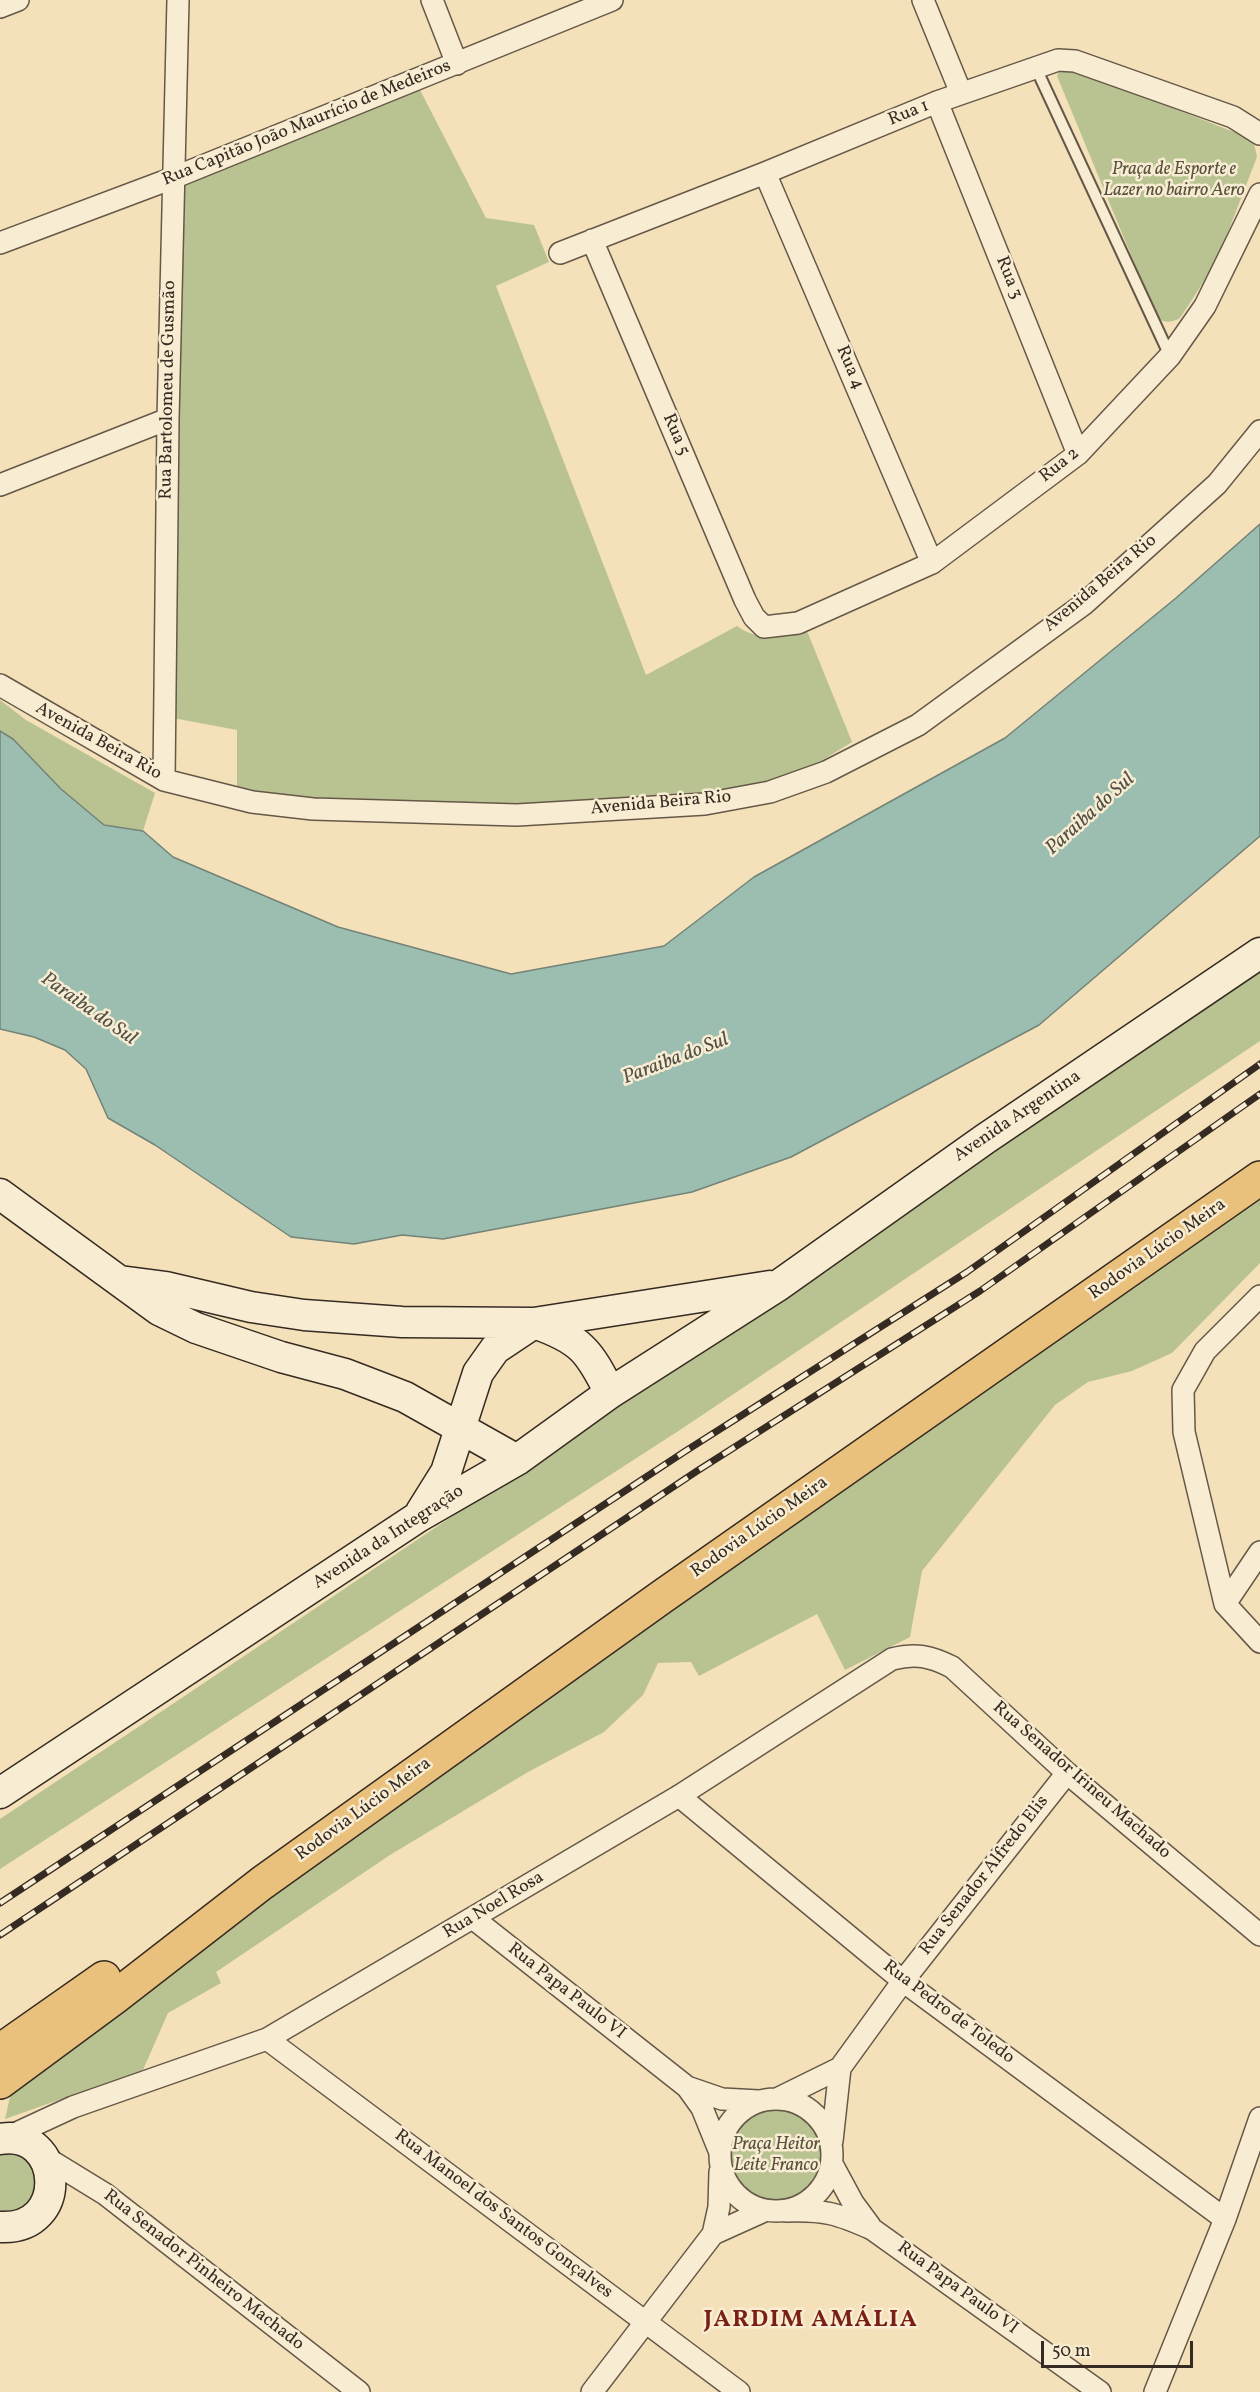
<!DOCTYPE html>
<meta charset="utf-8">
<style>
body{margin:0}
#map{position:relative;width:1260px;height:2392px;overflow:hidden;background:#f4e1ba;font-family:Vollkorn,serif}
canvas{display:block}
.scale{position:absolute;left:1041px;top:2341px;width:152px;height:27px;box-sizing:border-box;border:3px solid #362b22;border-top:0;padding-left:8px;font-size:18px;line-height:21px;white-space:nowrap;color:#362b22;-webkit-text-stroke:4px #f8ecd2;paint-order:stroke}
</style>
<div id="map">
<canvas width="1260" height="2392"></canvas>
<div class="scale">50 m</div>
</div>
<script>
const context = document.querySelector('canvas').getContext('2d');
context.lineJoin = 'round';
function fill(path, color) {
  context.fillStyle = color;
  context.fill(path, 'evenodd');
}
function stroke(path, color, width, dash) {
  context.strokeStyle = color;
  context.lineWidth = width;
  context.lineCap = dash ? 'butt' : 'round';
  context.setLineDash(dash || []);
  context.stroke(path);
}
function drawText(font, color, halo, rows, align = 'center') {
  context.font = font + ' Vollkorn,serif';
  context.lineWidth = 5;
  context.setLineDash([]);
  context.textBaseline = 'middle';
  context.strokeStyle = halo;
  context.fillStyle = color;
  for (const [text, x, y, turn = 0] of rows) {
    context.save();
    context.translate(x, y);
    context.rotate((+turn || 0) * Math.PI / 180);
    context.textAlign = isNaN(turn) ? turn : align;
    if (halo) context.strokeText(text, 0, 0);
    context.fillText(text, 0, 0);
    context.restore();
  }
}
fill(new Path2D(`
 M1069 67 1249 138 1254 143 1257 157 1216 263 1180 318C1171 323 1165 323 1157 318L1057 76 1059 71Z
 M419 88 486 218 534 225 549 262 496 286 646 675 737 626C759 642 781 636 807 631L852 742 818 763 754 789 686 797 488 805 309 800 237 788V730L173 718 184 181Z
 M0 700 26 720 155 793 143 831C131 829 112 830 102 824 62 800 38 756 0 731Z
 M1260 971V1041L683 1428 0 1869V1819C422 1539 840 1253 1260 971Z
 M1260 1193V1263L1172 1353 1132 1371 1088 1382 1055 1405 922 1571 910 1637 845 1670 817 1614 699 1676 691 1662 658 1663 643 1695 604 1732 528 1772 390 1855 216 1972 221 1983 168 2013 143 2070 5 2119 12 2088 248 1910Z
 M728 2156a47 47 0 1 1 94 0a47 47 0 1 1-94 0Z
 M0 2149H10L36 2163 38 2201 0 2217Z`), '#b9c392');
const water = new Path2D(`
 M1260 524V836L1039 1025 791 1157 692 1192 443 1239 402 1235 354 1244 291 1237 155 1145 108 1118 86 1069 65 1050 34 1037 0 1029V731L13 739 61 789 104 825 143 831 173 857 338 927 511 974 664 946 754 877 1005 738 1176 598Z`);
fill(water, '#9cbeb0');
stroke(water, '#738377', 1.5);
const lane = new Path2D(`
 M1035 66 1170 356`);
const street = new Path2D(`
 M432 0 457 64
 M923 0 961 93
 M0 7 18 0
 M937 102 1078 454
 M765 173 932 563
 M592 240 745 600 754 617 764 627 798 623 932 563 1078 454 1170 356 1205 306 1260 194
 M0 243 173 178 612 0
 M560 253 765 173 937 102 1058 60 1075 61 1233 117 1260 134
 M0 485 168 419
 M0 685 164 780 252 802 313 809 517 815 705 804 770 792 826 772 918 725 1084 604 1217 484 1260 431
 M164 780 168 419 178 0
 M1260 1296 1205 1351 1183 1390 1184 1432 1225 1604 1260 1642
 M1225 1604 1260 1552
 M679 1796 903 1981 1225 2219
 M474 1919 687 2087 702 2108 719 2150
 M267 2039 739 2392
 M687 2087 722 2099 759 2101
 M779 2098 840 2068 903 1981 1067 1773
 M720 2155a56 56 0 1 1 112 0a56 56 0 1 1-112 0Z
 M6 2138 73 2107 267 2039 679 1796 892 1659C916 1653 930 1656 952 1667L1067 1773 1260 1935
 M832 2141 840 2068
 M43 2156 105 2194 359 2392
 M832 2164 853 2203 870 2226
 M786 2211C825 2210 836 2213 872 2229L1100 2392
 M713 2234 764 2211
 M592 2392 713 2234 719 2207 720 2172
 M1155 2392 1225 2219 1260 2118`);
const secondary = new Path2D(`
 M0 1194 159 1310 196 1328 281 1357 345 1374 405 1397 517 1460
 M120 1281 166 1287 251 1307 304 1315 402 1322 534 1323 770 1286
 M534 1323C580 1339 589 1350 610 1393
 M421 1512 446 1472 478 1373 495 1349 534 1323
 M0 1793 418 1517 517 1460 610 1393 779 1285 985 1139 1260 953
 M0 2139C63 2128 71 2231 0 2227`);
const primary = new Path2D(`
 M0 2051 104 1978
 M0 2082 115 1997 262 1883 663 1596 1260 1178`);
stroke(lane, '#665848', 14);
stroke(street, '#665848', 24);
stroke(secondary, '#362b22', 33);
stroke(primary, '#362b22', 36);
stroke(lane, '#f8ecd2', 10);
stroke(street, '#f8ecd2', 21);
stroke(secondary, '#f8ecd2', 30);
stroke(primary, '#eac07d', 33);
const rail = new Path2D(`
 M0 1903 684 1452 967 1272 1260 1064
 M0 1935 697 1471 980 1291 1260 1094`);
stroke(rail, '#362b22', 7);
stroke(rail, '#f8ecd2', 4.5, [14]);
drawText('18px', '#362b22', '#f8ecd2', [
 ["Rua 1",909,114,-22],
 ["Rua Capitão João Maurício de Medeiros",307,124,-22],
 ["Rua 3",1008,278,68],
 ["Rua 4",849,368,67],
 ["Rua Bartolomeu de Gusmão",169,390,-89],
 ["Rua 5",675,435,67],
 ["Rua 2",1060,466,-38],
 ["Avenida Beira Rio",1101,584,-40],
 ["Avenida Beira Rio",98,742,29],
 ["Avenida Beira Rio",661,804,-5],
 ["Avenida Argentina",1018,1117,-34],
 ["Rodovia Lúcio Meira",1158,1250,-35],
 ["Rodovia Lúcio Meira",760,1528,-35],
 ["Avenida da Integração",389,1538,-33],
 ["Rua Senador Irineu Machado",1081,1781,41],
 ["Rodovia Lúcio Meira",364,1810,-36],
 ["Rua Senador Alfredo Elis",985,1876,-52],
 ["Rua Noel Rosa",494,1906,-31],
 ["Rua Papa Paulo VI",566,1992,38],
 ["Rua Pedro de Toledo",948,2013,37],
 ["Rua Manoel dos Santos Gonçalves",503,2215,37],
 ["Rua Senador Pinheiro Machado",203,2271,38],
 ["Rua Papa Paulo VI",957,2289,36]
]);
drawText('italic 18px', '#57513e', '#f8ecd2', [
 ["Praça de Esporte e",1174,171],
 ["Lazer no bairro Aero",1174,192],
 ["Praça Heitor",776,2146],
 ["Leite Franco",776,2167]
]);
drawText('italic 20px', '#505046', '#f8ecd2', [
 ["Paraiba do Sul",1091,815,-42],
 ["Paraiba do Sul",88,1010,35],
 ["Paraiba do Sul",676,1060,-21]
]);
context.letterSpacing = '1.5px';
drawText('bold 24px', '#7a1f14', '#f8ecd2', [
 ["JARDIM AMÁLIA",811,2322]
]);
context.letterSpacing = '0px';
</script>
